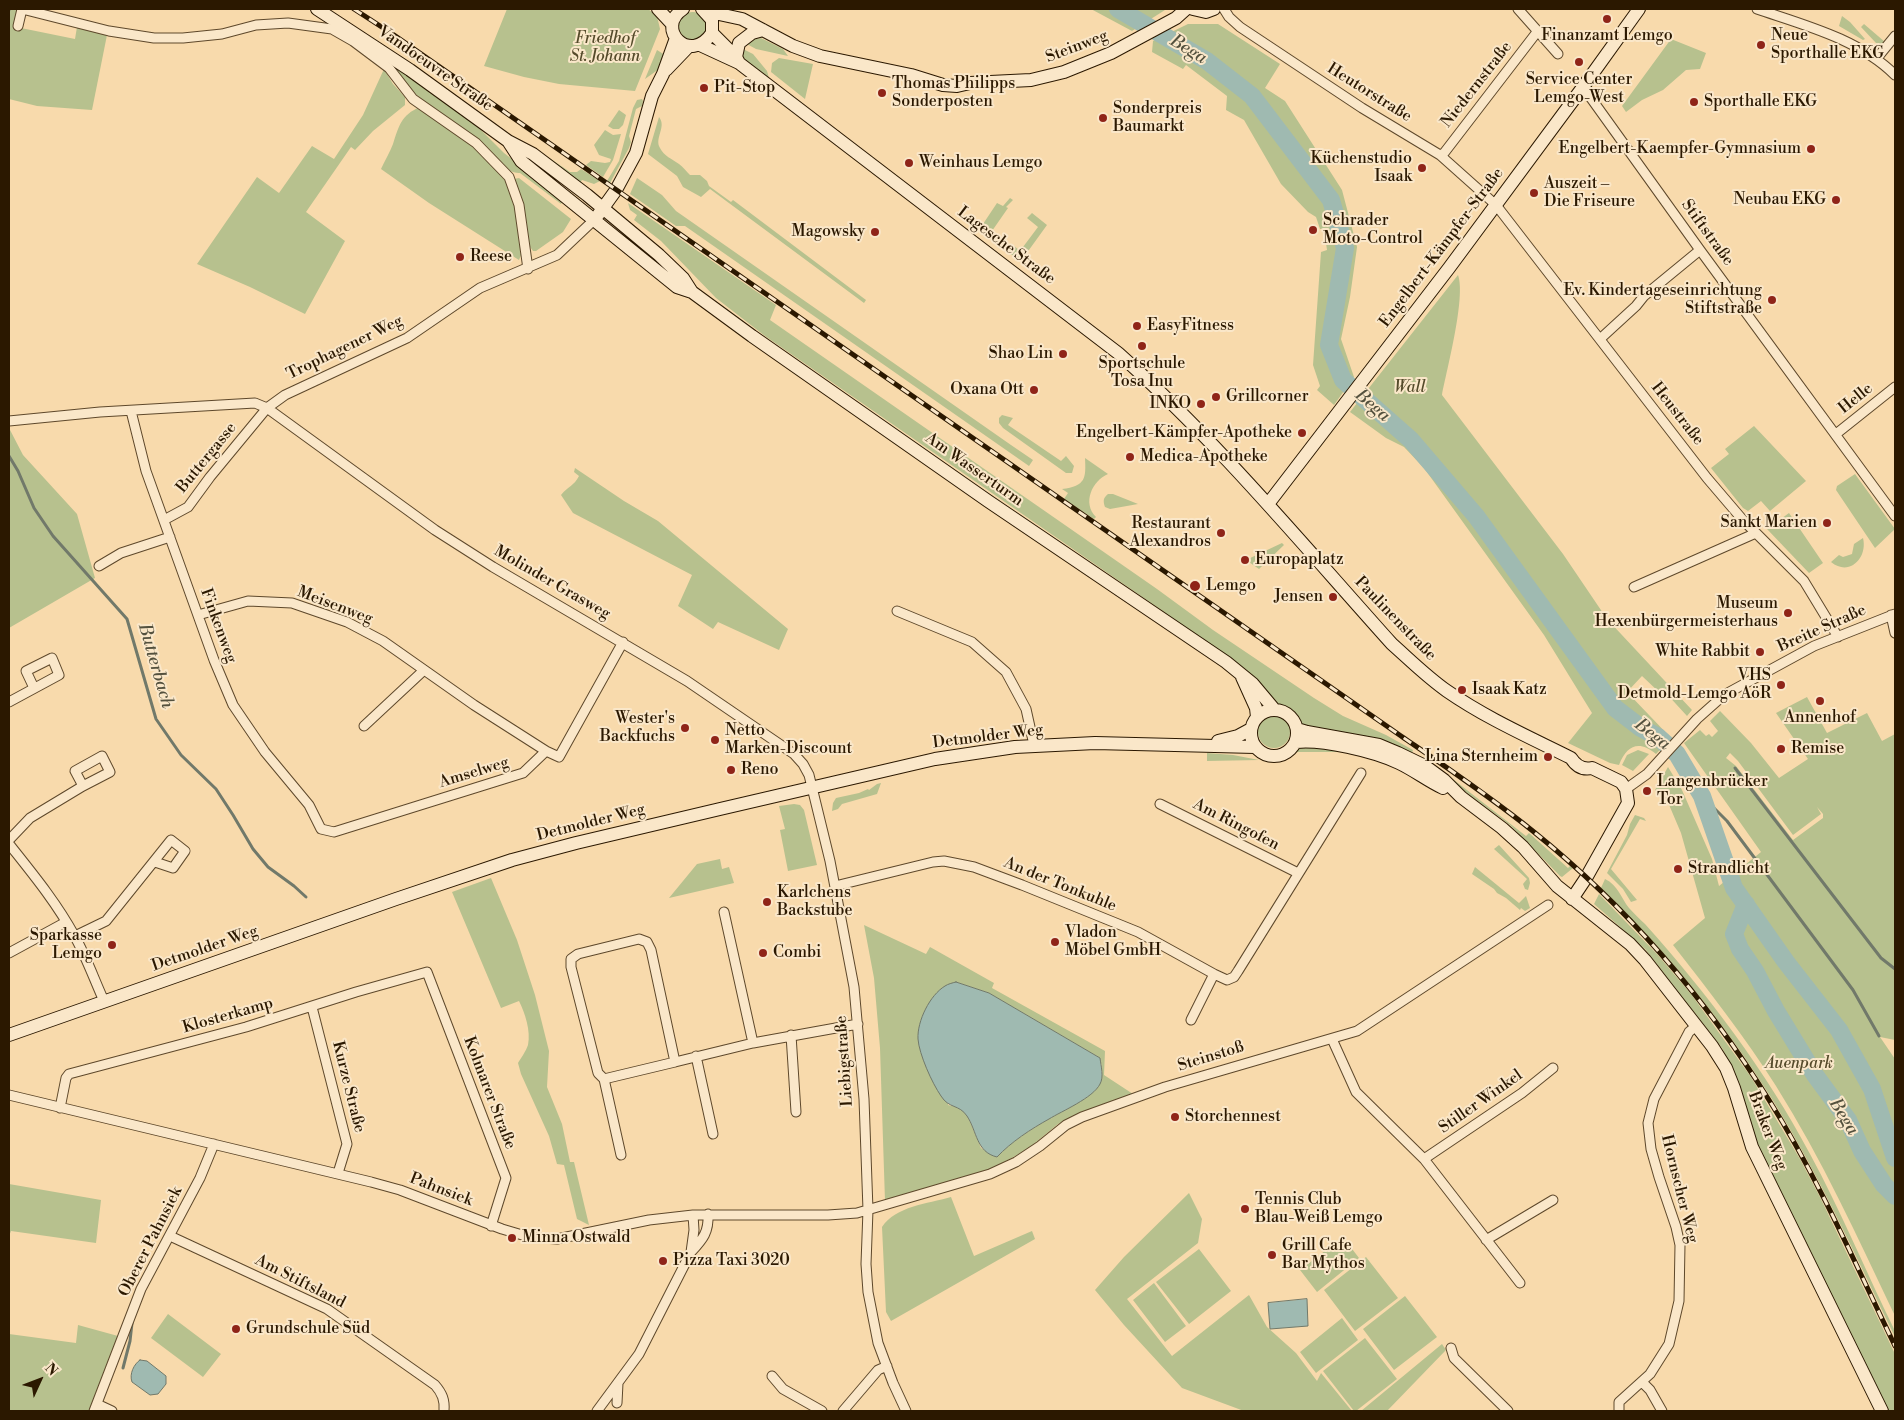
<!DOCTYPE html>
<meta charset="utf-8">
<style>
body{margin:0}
#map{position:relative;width:1904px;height:1420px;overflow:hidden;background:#f8daac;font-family:"Libre Bodoni",serif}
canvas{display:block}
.frame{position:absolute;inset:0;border:10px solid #2b1800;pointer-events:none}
.north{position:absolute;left:15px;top:1355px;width:50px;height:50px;-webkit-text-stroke:4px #fae7c9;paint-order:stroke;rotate:47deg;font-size:14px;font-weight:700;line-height:20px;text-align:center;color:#2b1800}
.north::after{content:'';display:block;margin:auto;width:18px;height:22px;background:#2b1800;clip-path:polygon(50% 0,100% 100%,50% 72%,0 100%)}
</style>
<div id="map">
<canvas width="1904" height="1420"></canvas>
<div class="frame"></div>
<div class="north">N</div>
</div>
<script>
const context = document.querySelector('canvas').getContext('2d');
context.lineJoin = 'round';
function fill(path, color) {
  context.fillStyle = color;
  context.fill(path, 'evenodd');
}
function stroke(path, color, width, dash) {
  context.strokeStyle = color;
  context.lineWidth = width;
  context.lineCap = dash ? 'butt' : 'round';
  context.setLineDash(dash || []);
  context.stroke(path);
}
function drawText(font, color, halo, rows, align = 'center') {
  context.font = font + ' "Libre Bodoni",serif';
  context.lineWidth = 4;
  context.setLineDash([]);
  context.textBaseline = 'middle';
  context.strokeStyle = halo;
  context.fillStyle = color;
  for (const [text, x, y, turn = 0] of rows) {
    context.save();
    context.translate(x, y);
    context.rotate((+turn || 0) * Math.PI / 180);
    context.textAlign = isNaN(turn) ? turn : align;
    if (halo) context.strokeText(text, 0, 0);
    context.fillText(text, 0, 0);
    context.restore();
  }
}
fill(new Path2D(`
 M9 9H24L21 28 75 39 77 27 107 35 92 110 37 106 9 99Z
 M507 9H648L657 16 660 29 635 91 559 84 524 77 484 66Z
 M1091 9H1162L1165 10 1132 31Z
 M679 26a14 14 0 1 1 28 0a14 14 0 1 1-28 0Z
 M1842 16 1850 22 1865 39 1863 40 1839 26Z
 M1188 24H1218L1280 64 1265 88 1285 101 1342 190 1357 247 1350 297 1341 339 1354 377 1334 405 1317 390 1320 386 1313 365 1321 252 1327 250 1324 229H1320L1316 217 1308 212 1281 184 1244 120 1226 110 1227 96 1186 65 1183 69 1152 52 1153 41Z
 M1864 24 1885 42 1881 45 1876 43 1861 27Z
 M761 38 783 49 788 56 756 49 745 43 754 39Z
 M1671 39 1706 53 1700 69 1686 70 1663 90 1642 100 1626 112 1622 106Z
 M741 48 753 54 767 71 769 78 742 58Z
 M657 50 665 55 659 69 645 79Z
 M779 58 813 64 805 99 771 72 772 63Z
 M386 59 477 126 504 153 564 199 561 204 520 173C506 174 497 157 488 148 465 126 436 113 413 92 403 82 395 70 386 59Z
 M384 69 393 84 405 97V105L373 131 355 150 351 147 306 212 345 241 305 314 250 287 197 264 257 177 279 193 312 146 334 159 363 115Z
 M642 99 643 101 642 106 636 109 629 136 631 142 629 148 610 183 607 181 619 161 633 108 637 100Z
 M420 107C449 128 493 153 508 186 518 207 518 232 521 255L519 260 429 203 381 169C385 160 390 152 393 144 399 126 401 115 420 107Z
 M619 110 626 115 623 125 619 129H613L608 126Z
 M659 117C667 127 654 138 660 148 664 156 672 159 679 164 683 167 687 172 690 175H700L707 181 709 186 731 202 733 200 866 300 864 303 710 189 701 197 683 187 677 176 648 154Z
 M605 130 613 135 621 134 613 160 603 177 586 165 591 161 605 163 610 162 611 159 599 155 594 145Z
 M536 149 570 172H577L581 169 600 181 594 184 582 180 579 184Z
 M519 178 571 219 563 232 536 251H533L528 244 522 198 514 179Z
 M637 178 662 195 676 211 1011 445 1033 460 1029 466 685 226H676L630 194Z
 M1010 198 1013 200 1006 207 1008 208 992 231 1001 238 997 244 979 230 997 203 1003 206Z
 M628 203 776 305 770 320 1157 589 1213 630 1314 698 1343 716 1386 735 1413 750 1412 753 1445 773 1526 836 1529 833 1568 868 1570 866 1573 868 1562 877 1560 876 1510 825 1440 773 1314 731 1299 723 1290 710 1277 704 1254 678 1229 657 765 336 716 298 661 241 634 220 637 215 630 210Z
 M1032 213 1047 225 1021 261 1006 251 1012 244 1020 251 1038 227 1027 218Z
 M1458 275C1466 297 1447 369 1442 395L1563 554 1607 619 1692 710 1687 716 1665 692 1660 693 1642 676 1627 692 1671 738 1656 754C1639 740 1627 745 1619 765L1610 763 1568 743 1592 713 1544 635 1424 468 1404 447 1386 438 1350 412Z
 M1002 415 1013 418 1008 425 1061 461 1066 456 1074 466 1072 473H1066L1003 428 999 423V418Z
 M1754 426 1806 481 1770 511 1761 501 1748 511 1743 508 1711 468 1729 454 1725 449Z
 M9 428 23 455 77 514 95 578 9 628Z
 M1085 458 1108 474C1092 481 1082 503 1096 517L1094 519 1064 499 1068 493 1062 489C1086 486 1086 478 1085 458Z
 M575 468 624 501 658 521 788 629 779 650 718 622 713 629 678 606 692 575 573 513 561 495C568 486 574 486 579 476L574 472Z
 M1855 474 1895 529 1875 548 1836 490 1837 486Z
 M1108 494H1113L1138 504 1110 509 1105 507C1103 501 1103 498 1108 494Z
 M1789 513 1823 563 1809 573 1767 529Z
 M1863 538C1868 558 1849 577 1831 562L1839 555 1843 557 1852 554 1854 544Z
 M1282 543 1284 545 1259 569 1246 560Z
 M1807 697 1827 733 1867 713 1882 741 1895 734V1040L1880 1037 1895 1059V1316C1858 1238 1822 1159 1776 1086 1745 1037 1709 991 1673 945L1705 918 1681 833 1667 800 1655 790 1668 767 1682 790 1712 859 1719 886 1761 852 1684 743 1700 730 1706 736 1709 734 1712 737 1718 731 1710 721 1720 711 1751 743 1779 778 1808 759 1776 713ZM1730 753 1738 761 1793 835 1821 814 1817 807 1823 814V818L1793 840 1736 766 1726 758Z
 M1258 732a16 16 0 1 1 32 0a16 16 0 1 1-32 0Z
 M1310 745 1346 752H1298L1276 759 1248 752 1255 751C1270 763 1281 758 1295 748 1298 746 1305 746 1310 745Z
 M1638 750 1649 754 1633 771 1622 765 1627 755Z
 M1207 753 1233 755 1259 760 1207 761Z
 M881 783 877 794 842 804 838 809 832 811 833 803 836 798 859 793 868 789 869 790 877 784Z
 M794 804 800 805 804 810 817 865 788 871 780 830 785 829 779 806Z
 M1635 815 1644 818 1646 821 1640 819 1611 869 1637 900 1631 902 1623 889 1607 873 1627 835 1630 824Z
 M1499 845 1529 878 1530 883 1528 890 1525 889 1523 884 1527 879 1494 849Z
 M720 859 722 869 729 867 734 883 669 898 697 864Z
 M1475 867 1519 903 1526 896 1530 908 1525 911 1521 908 1520 910 1506 898 1497 893 1494 889 1472 874Z
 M491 878 517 940 535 995 549 1051 547 1087 562 1124 570 1162H574L589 1225 577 1219 564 1165 557 1164 549 1136 521 1074 518 1063C521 1058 526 1051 528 1045 531 1031 525 1013 519 1001L501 1008 452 892Z
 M1605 879C1618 885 1621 898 1629 908 1634 913 1639 919 1645 924 1707 993 1766 1071 1810 1154 1841 1211 1866 1272 1895 1331V1337C1856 1257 1819 1175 1772 1099 1724 1022 1666 951 1601 888Z
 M1599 894 1657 954 1691 994 1751 1077 1800 1159 1820 1197 1895 1354V1411H1888L1756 1145 1747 1116 1739 1082 1722 1048 1645 949 1594 904Z
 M864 925 926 954 930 947 994 983 992 988 1105 1051 1104 1075 1133 1094 1058 1124 1029 1148 991 1170 885 1201 880 1048 874 978ZM956 982 989 993 1100 1058C1102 1066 1104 1077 1099 1085 1091 1099 1061 1111 1047 1120 1030 1130 1011 1142 997 1157L981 1148 968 1117 961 1108 948 1105Z
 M9 1184 101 1200 96 1243 11 1231 9 1236Z
 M1189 1193 1202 1219 1198 1243 1127 1299 1172 1356 1249 1295 1267 1327 1296 1353 1317 1381 1321 1373 1352 1411H1244L1182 1388 1124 1325 1095 1290 1124 1257Z
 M951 1197 974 1256 1032 1231 1035 1239 891 1321 886 1312 882 1227C896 1206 927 1204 951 1197Z
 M1343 1237 1359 1258 1317 1292 1300 1270Z
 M1199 1249 1231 1291 1189 1324 1156 1282Z
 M1366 1257 1398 1298 1355 1331 1324 1290Z
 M1154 1283 1186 1326 1165 1342 1133 1300Z
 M1405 1296 1437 1337 1394 1370 1363 1329Z
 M168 1314 221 1354 203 1377 151 1338Z
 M1342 1318 1358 1340 1316 1373 1300 1352Z
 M78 1325 118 1336 89 1411H9V1334L76 1343Z
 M1365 1338 1397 1379 1356 1411H1354L1323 1371Z
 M1442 1344 1446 1350 1387 1411H1361Z`), '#b7c18e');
const water = new Path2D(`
 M956 982 989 993 1100 1058C1101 1066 1104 1077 1100 1084 1093 1098 1062 1111 1049 1119 1031 1129 1011 1142 997 1157 976 1152 977 1131 967 1116 959 1104 949 1109 941 1096 932 1083 919 1054 918 1039 917 1021 930 995 945 986 948 984 952 983 956 982Z
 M1307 1299 1308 1326 1270 1329 1268 1303Z
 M140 1360 147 1361 166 1376V1384L158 1394 150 1395 132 1382C129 1374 134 1364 140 1360Z`);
fill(water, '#9fbab1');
stroke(water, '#71796a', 1);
stroke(new Path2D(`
 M9 10V9
 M9 456 18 471 34 508 53 536 127 619 156 719 181 755 216 789 233 815 253 849 268 867 294 886 306 897
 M1735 768 1881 958 1895 969
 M1702 796 1727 821 1853 990 1879 1036
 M123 1368 130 1341 132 1323`), '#71796a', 3);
stroke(new Path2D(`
 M1118 9 1207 61 1252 96 1331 200 1345 248 1329 345 1343 380 1411 440 1476 516 1615 708 1641 728 1658 737 1677 754 1702 796 1734 888 1786 962 1839 1030 1872 1089 1895 1158
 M1746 904 1734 934 1740 949 1755 971 1776 1011 1815 1075 1848 1120 1862 1151 1884 1185 1895 1196`), '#9fbab1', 18);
const street = new Path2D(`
 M1224 9 1229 17 1240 27 1362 108 1440 155 1496 205 1707 478 1742 519 1804 581 1838 637
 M1518 9 1558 54
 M1757 9C1804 25 1859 39 1895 75
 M18 26 22 9 109 31 154 38H183L222 34 256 25 288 23 332 29 353 41 389 68 413 99 476 143 509 177 519 205 528 269
 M1877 58 1895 36
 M1583 87 1700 250 1895 516
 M1440 155 1444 153 1537 32
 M1600 339 1636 306 1644 296 1700 250
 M131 411 146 471 214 660 233 705 265 752 309 805 321 829 334 832 523 773 546 751
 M9 421 100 412 255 403 267 408 435 530 493 567 687 681 794 754 803 764 809 775 830 861 854 987 864 1099 868 1210 866 1264 868 1292 878 1343 893 1383 906 1411
 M1836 434 1895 387
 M164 520 188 507 210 477 267 408 285 395 407 338 480 288 557 255 595 219
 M99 566 121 553 170 537
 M1634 587 1756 533
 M897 611 972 642 1006 672 1026 709 1034 745
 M198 615 248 601 292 603 347 622 383 641 474 705 546 751 559 757 623 642
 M1891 615 1895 633
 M9 702 59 675 52 658 26 671 34 688
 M364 726 423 671
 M1626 789 1647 774 1697 719 1724 695 1814 646 1895 614
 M1160 804 1298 873
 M9 840 30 818 83 786 110 772 102 756 75 771 83 786
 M9 844C32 873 56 902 74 935 86 956 94 979 104 1001
 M835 886 933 862 944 861 974 867 1022 885 1138 932 1214 974 1191 1020
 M724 912 753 1043
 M75 936 106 921 171 840 185 851 173 868 155 862
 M9 953 66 922
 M1214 974 1227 980 1234 977 1238 971 1361 773
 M312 1007 347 1144 338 1173
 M791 1035 796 1112
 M1332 1039 1356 1092 1424 1159 1520 1283
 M696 1056 713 1134
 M675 1062 604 1079 598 1073 571 967V959L578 954 639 939 647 942 651 950 675 1062 753 1043 858 1024
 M604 1079 621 1155
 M9 1095 371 1182 400 1190 502 1229 529 1237 557 1239 649 1220 693 1215H828L857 1213 990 1174 1016 1162 1040 1146 1066 1125 1082 1117 1165 1087 1357 1031 1548 905
 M60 1108 66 1078 69 1074 246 1027 356 992 427 972 506 1178 491 1226
 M1424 1159 1522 1093 1553 1068
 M170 1236 327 1309 435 1385C442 1393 445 1400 444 1411
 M1486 1240 1553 1200
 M691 1252 694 1230 693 1215
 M1451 1348 1454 1358 1508 1411
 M772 1376 783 1389 822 1411
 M1642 1382 1650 1390 1662 1411
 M617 1403 618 1383
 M97 1404 112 1411
 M94 1411 141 1289 200 1178 214 1144
 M597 1411 639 1354 691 1252C703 1239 709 1232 708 1214
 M843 1411 878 1370 887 1366
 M1619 1411V1402L1650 1374 1669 1344 1679 1301 1680 1245 1676 1227 1659 1177 1651 1149 1648 1123 1654 1099 1689 1032 1696 1026`);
const secondary = new Path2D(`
 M317 9 410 70 508 141 533 154 587 195 659 255 683 278 692 292
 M658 9 672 24
 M683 9C654 28 690 66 712 33V20L702 9
 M1193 9 1206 12 1214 9
 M705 11 742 19 793 46 820 56 911 75 943 85 957 86 970 83 1031 80 1064 72 1111 53 1176 18 1186 9
 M712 33 736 57
 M700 45 739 63 1118 353C1218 442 1303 545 1392 644 1410 660 1427 677 1447 691 1486 718 1529 737 1571 758 1576 766 1583 770 1592 768L1621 782 1626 789 1628 803 1586 878 1572 899
 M739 63 736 57 739 43 752 33 763 30
 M666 70 689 46
 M508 141 521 161 677 287 692 292 752 336 988 501 1226 662 1253 684 1274 709
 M598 215 616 190 636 153 652 96 663 74 676 38
 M1268 504 1449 268 1583 87 1639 9
 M1242 677 1256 708 1257 717
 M1251 733a23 23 0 1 1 46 0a23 23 0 1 1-46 0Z
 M1297 729 1307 732 1379 745 1398 753 1425 766 1444 780 1461 797 1502 828 1523 847 1557 886 1630 944 1645 960 1712 1046 1726 1068 1734 1088 1752 1147 1882 1411
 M1218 741 1238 736 1251 729
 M1296 742C1322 739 1374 751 1399 763 1414 770 1428 781 1443 788
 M9 1035 396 899 512 860 576 843 720 809 935 759 1015 747 1095 743 1255 747`);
stroke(street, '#5e482b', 11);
stroke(secondary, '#2b1800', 14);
stroke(street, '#fae7c9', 9);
stroke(secondary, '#fae7c9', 12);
const rail = new Path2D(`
 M354 9 394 35 1401 736C1446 767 1492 798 1534 832 1627 907 1706 999 1769 1100 1818 1178 1855 1263 1895 1346`);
stroke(rail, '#2b1800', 5);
stroke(rail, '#fae7c9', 3, [9]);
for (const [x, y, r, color] of [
 [1607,19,5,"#8f2418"],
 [1761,45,5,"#8f2418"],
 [1579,62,5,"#8f2418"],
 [704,88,5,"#8f2418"],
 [882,93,5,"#8f2418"],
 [1694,102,5,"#8f2418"],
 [1103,118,5,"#8f2418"],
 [1811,149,5,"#8f2418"],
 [909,163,5,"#8f2418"],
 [1422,168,5,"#8f2418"],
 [1534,193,5,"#8f2418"],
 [1836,200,5,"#8f2418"],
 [1313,230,5,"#8f2418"],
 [875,232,5,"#8f2418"],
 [460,257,5,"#8f2418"],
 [1772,300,5,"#8f2418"],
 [1137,326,5,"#8f2418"],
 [1142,346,5,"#8f2418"],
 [1063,354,5,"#8f2418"],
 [1034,390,5,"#8f2418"],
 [1216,397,5,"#8f2418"],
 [1201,404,5,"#8f2418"],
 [1302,433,5,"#8f2418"],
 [1130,457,5,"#8f2418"],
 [1827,523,5,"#8f2418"],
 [1221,533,5,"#8f2418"],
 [1245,560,5,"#8f2418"],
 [1195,586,6,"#8f2418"],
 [1333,597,5,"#8f2418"],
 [1788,613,5,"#8f2418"],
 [1760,652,5,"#8f2418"],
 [1781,685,5,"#8f2418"],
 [1462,690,5,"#8f2418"],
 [1820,701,5,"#8f2418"],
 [685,728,5,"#8f2418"],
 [715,740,5,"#8f2418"],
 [1781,749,5,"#8f2418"],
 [1548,757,5,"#8f2418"],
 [731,770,5,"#8f2418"],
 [1647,791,5,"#8f2418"],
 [1678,869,5,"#8f2418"],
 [767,902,5,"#8f2418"],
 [1055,942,5,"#8f2418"],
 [112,945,5,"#8f2418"],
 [763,953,5,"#8f2418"],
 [1175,1117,5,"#8f2418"],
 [1245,1209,5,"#8f2418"],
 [512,1238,5,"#8f2418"],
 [1272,1255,5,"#8f2418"],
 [663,1261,5,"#8f2418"],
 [236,1329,5,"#8f2418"]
]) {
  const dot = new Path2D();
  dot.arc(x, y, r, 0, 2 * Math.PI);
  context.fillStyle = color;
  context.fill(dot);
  stroke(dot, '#fae7c9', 2);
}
drawText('16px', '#2b1800', '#fae7c9', [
 ["Finanzamt Lemgo",1607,36,"center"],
 ["Neue",1771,36],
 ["Sporthalle EKG",1771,54],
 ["Service Center",1579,80,"center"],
 ["Lemgo-West",1579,98,"center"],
 ["Thomas Philipps",892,84],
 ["Sonderposten",892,102],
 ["Pit-Stop",714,88],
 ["Sporthalle EKG",1704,102],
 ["Sonderpreis",1113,109],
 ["Baumarkt",1113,127],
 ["Engelbert-Kaempfer-Gymnasium",1801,149,"right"],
 ["Küchenstudio",1412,159,"right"],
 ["Isaak",1412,177,"right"],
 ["Weinhaus Lemgo",919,163],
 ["Auszeit –",1544,184],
 ["Die Friseure",1544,202],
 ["Neubau EKG",1826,200,"right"],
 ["Schrader",1323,221],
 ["Moto-Control",1323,239],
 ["Magowsky",865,232,"right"],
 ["Reese",470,257],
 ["Ev. Kindertageseinrichtung",1762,291,"right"],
 ["Stiftstraße",1762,309,"right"],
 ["EasyFitness",1147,326],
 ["Shao Lin",1053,354,"right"],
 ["Sportschule",1142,364,"center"],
 ["Tosa Inu",1142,382,"center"],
 ["Oxana Ott",1024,390,"right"],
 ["Grillcorner",1226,397],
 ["INKO",1191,404,"right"],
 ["Engelbert-Kämpfer-Apotheke",1292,433,"right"],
 ["Medica-Apotheke",1140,457],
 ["Sankt Marien",1817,523,"right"],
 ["Restaurant",1211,524,"right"],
 ["Alexandros",1211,542,"right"],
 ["Europaplatz",1255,560],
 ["Lemgo",1206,586],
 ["Jensen",1323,597,"right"],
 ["Museum",1778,604,"right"],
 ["Hexenbürgermeisterhaus",1778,622,"right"],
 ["White Rabbit",1750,652,"right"],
 ["VHS",1771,676,"right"],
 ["Detmold-Lemgo AöR",1771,694,"right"],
 ["Isaak Katz",1472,690],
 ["Annenhof",1820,718,"center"],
 ["Wester's",675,719,"right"],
 ["Backfuchs",675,737,"right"],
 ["Netto",725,731],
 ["Marken-Discount",725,749],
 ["Remise",1791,749],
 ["Lina Sternheim",1538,757,"right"],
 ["Reno",741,770],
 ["Langenbrücker",1657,782],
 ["Tor",1657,800],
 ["Strandlicht",1688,869],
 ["Karlchens",777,893],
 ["Backstube",777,911],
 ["Vladon",1065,933],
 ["Möbel GmbH",1065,951],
 ["Sparkasse",102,936,"right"],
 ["Lemgo",102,954,"right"],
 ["Combi",773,953],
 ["Storchennest",1185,1117],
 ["Tennis Club",1255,1200],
 ["Blau-Weiß Lemgo",1255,1218],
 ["Minna Ostwald",522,1238],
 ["Grill Cafe",1282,1246],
 ["Bar Mythos",1282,1264],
 ["Pizza Taxi 3020",673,1261],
 ["Grundschule Süd",246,1329]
], 'left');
drawText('italic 16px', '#554b2b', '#fae7c9', [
 ["Friedhof",605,39],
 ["St. Johann",605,57],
 ["Wall",1410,388],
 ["Auenpark",1799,1064]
]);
drawText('16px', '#2b1800', '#fae7c9', [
 ["Steinweg",1077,47,-21],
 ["Vandoeuvre Straße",435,69,35],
 ["Niedernstraße",1477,85,-52],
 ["Heutorstraße",1369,93,32],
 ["Stiftstraße",1707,233,54],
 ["Lagesche Straße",1006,246,37],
 ["Engelbert-Kämpfer-Straße",1442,248,-53],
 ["Trophagener Weg",345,348,-26],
 ["Helle",1856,399,-39],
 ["Heustraße",1677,414,52],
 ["Buttergasse",207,458,-51],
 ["Am Wasserturm",974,470,35],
 ["Molinder Grasweg",552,583,30],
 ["Meisenweg",335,606,21],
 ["Paulinenstraße",1395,619,46],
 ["Finkenweg",218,626,70],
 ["Breite Straße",1822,629,-24],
 ["Detmolder Weg",988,737,-7],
 ["Amselweg",474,773,-17],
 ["Detmolder Weg",591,823,-14],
 ["Am Ringofen",1236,825,27],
 ["An der Tonkuhle",1060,885,22],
 ["Detmolder Weg",205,949,-19],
 ["Klosterkamp",228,1016,-16],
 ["Steinstoß",1211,1057,-17],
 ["Liebigstraße",845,1061,-94],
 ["Kurze Straße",348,1087,76],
 ["Kolmarer Straße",489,1093,69],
 ["Stiller Winkel",1481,1102,-35],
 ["Braker Weg",1767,1131,69],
 ["Hornscher Weg",1679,1189,76],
 ["Pahnsiek",441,1190,21],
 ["Oberer Pahnsiek",151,1242,-63],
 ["Am Stiftsland",300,1282,27]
]);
drawText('italic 18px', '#54513e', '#fae7c9', [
 ["Bega",1188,50,31],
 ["Bega",1372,406,41],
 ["Butterbach",155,666,74],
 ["Bega",1652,735,38],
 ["Bega",1843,1117,58]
]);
</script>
